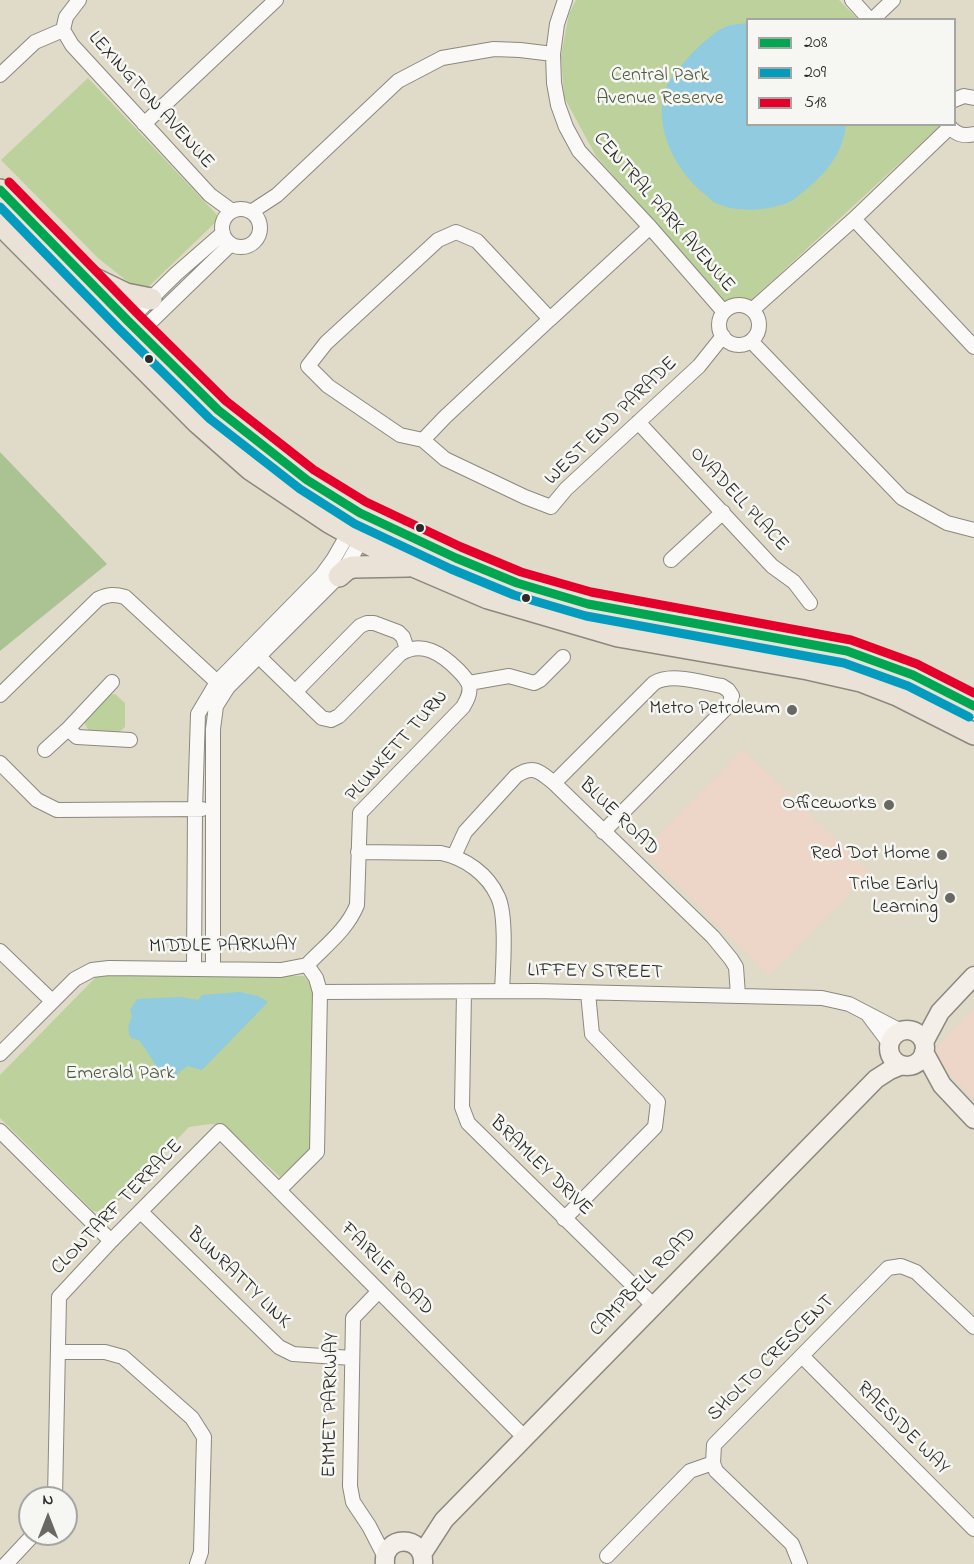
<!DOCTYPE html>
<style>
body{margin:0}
#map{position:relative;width:974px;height:1564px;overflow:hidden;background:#e0dac8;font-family:"Indie Flower",sans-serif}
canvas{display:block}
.legend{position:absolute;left:746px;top:18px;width:210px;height:108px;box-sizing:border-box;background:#f6f6f2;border:2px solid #a5a5a2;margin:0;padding:8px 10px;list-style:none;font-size:18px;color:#2b2b2b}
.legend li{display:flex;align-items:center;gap:12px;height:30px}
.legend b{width:30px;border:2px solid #a5a5a2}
.north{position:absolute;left:18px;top:1486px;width:60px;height:60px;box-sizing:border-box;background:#f6f6f2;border:2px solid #a5a5a2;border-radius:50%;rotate:0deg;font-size:16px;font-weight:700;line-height:24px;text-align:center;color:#2b2b2b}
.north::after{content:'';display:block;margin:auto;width:21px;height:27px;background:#6a6862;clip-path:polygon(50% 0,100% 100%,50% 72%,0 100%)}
</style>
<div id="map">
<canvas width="974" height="1564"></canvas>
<ul class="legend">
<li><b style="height:8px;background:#00a651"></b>208</li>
<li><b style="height:8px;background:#049cbe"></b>209</li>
<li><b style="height:8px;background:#e4002b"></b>518</li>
</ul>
<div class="north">N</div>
</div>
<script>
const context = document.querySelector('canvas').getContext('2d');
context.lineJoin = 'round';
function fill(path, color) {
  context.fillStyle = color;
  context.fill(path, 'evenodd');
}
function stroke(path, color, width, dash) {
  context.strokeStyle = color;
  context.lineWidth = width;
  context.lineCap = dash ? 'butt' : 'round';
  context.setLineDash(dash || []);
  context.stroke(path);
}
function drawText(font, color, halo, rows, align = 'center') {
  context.font = font + ' "Indie Flower",sans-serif';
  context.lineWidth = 5;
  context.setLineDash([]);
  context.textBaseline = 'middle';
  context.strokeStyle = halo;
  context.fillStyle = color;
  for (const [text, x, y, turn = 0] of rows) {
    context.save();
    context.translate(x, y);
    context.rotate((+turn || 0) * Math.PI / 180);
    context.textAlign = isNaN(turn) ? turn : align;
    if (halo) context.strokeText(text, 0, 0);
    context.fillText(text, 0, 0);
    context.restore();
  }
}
fill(new Path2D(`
 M743 749 870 873 769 975 643 851Z
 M974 1009V1100L934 1056V1051Z`), '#edd5c7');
fill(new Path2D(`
 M576 0H839L858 19 748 20V124L941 125 748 303 726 304 596 156 564 97 561 56 569 14Z
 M88 78 220 218 142 293 98 258 1 160Z
 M115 694 125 703V727L118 733H90L84 722 108 695Z
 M98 975 304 976 316 992 311 1148 280 1177 224 1125 210 1124 189 1127 110 1210 101 1212 93 1211 0 1118V1075Z`), '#bcd19b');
fill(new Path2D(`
 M0 452 107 564 0 651Z`), '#abc293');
fill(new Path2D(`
 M747 23 748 124 846 125C842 154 827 173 803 192 800 194 796 198 793 200 773 211 738 213 718 204 714 203 710 199 707 196 678 174 656 134 663 97 665 83 678 69 687 59 695 50 714 31 725 27 732 24 741 24 747 23Z
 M240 992 258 996 268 1002 202 1070 187 1066 176 1075 159 1070 140 1041 131 1038C127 1030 128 1025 132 1017L130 1010 137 999 181 997 198 1000 202 995Z`), '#90cbe0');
const street = new Path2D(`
 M79 0 66 17 63 30 72 45 210 195 232 211
 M565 0 557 24 553 54 554 83 558 105 566 127 579 151 650 227 724 312
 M852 0 870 20
 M872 20 893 0
 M0 75 35 42 63 30
 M954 100 964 96 974 98
 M144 124 276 0
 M948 124C954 134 963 137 974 134
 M222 228a19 19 0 1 1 38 0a19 19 0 1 1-38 0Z
 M251 212 277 195 398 81 442 58 494 49 520 50 553 54
 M854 219 974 347
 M719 325a20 20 0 1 1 40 0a20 20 0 1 1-40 0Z
 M752 310 854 219 950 127
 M550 319 445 417 423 440 400 435 328 386 308 366 326 343 438 240 456 232 477 241 550 319 650 227
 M122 327 176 274 223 233
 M134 338 231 244
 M751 341 902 498 947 523 974 530
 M638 422 772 566 794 582 810 603
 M423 440 445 459 525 497 551 507 566 489 699 366 723 336
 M671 560 723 512
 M250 648 322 718 331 720 339 716 400 654C422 640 442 654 458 670 462 674 467 679 469 685 471 693 467 700 463 707L360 813 357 905C347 930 325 946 307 965
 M469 683 509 676 534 683 540 680 563 657
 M295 692 360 626 367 623H374L398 632 403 637 407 649
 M0 695 98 599C108 594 115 594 125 597L217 682 223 685
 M68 729 77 737 130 740
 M45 750 68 729 112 682
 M0 763 37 800 57 810 202 809
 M554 783 654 683C671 672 703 683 722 686L728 690 732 696 730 702 727 707 603 832
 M358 852 441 853C465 858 488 874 498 897 507 916 503 968 502 991
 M454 856 465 832 516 776C534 764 540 772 554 783L713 937 731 959 736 967 738 995
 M0 951 52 1001
 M194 969 195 809 198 714 217 682 322 575 333 560 360 513
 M213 969V729L216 706 228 687 339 576 347 565 373 519
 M320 992 535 991 822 998 849 1004 901 1031
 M464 992 462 1107 468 1123 653 1305
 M869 1016 890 1044
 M0 1054 75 979 92 970 109 968 281 970 307 965 316 978 320 992 317 1152 279 1190
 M0 1131 111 1241
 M141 1212 279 1347 293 1354 352 1358
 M564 1219 655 1127 658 1102 592 1034 588 993
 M379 1291 353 1318 350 1486 353 1502 369 1526 385 1557
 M58 1352H105L123 1357 192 1418 204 1437 201 1552 197 1564
 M802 1356 974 1529
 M55 1498 59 1297 111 1241 220 1131 524 1437
 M607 1556 690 1471 713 1463
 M6 1564 34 1534
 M800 1564 792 1544 716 1471 713 1463 714 1445 888 1268 901 1266 916 1272 974 1327`);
const secondary = new Path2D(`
 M889 1048a18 18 0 1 1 36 0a18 18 0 1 1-36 0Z
 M924 1042 940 1012 974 976
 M924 1052 942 1085 974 1119
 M422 1554 444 1520 876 1079 890 1070 902 1065
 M385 1564C382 1534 425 1534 423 1564`);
const primary = new Path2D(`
 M0 190 128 321 218 410 307 480 360 513 456 558 517 583 588 604 847 651 883 663 913 675 974 706
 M0 224 198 423 250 469 329 522 361 540 411 565 488 598 618 636 808 669 861 681 897 695 974 734
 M95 279 126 294 151 299
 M339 576 347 569 353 567 408 566`);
stroke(street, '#8b887f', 16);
stroke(secondary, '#8b887f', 21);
stroke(primary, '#8b887f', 24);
stroke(street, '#faf9f7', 14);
stroke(secondary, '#f4f0e9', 18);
stroke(primary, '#eae2d6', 21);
stroke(new Path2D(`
 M0 190 128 321 218 410 307 480 360 513 456 558 517 583 588 604 847 651 913 675 974 706`), '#00a651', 9);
stroke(new Path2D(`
 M0 207 119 329 210 419 300 489 355 524 451 569 514 595 586 616 844 663 908 686 969 717`), '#049cbe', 9);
stroke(new Path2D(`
 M9 182 137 313 226 401 314 470 366 502 461 547 521 572 591 592 851 640 917 664 974 693`), '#e4002b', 9);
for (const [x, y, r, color] of [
 [149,359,5,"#2b2b2b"],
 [420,528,5,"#2b2b2b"],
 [526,598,5,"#2b2b2b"],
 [792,710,6,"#6a6862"],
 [889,805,6,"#6a6862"],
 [942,855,6,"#6a6862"],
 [950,898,6,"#6a6862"]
]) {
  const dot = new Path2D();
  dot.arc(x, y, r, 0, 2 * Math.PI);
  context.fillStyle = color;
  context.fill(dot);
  stroke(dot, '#f6f6f2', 2);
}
drawText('20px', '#4e5b42', '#f6f6f2', [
 ["Central Park",660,77],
 ["Avenue Reserve",660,100],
 ["Emerald Park",120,1075]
]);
drawText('20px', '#2b2b2b', '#f6f6f2', [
 ["LEXINGTON AVENUE",150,101,48],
 ["CENTRAL PARK AVENUE",663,213,49],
 ["WEST END PARADE",612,422,-44],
 ["OVADELL PLACE",738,500,47],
 ["PLUNKETT TURN",398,747,-48],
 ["BLUE ROAD",618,818,44],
 ["MIDDLE PARKWAY",223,947,-1],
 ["LIFFEY STREET",595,973,1],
 ["BRAMLEY DRIVE",540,1167,44],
 ["CLONTARF TERRACE",118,1208,-46],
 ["FAIRLIE ROAD",386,1270,45],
 ["BUNRATTY LINK",238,1279,44],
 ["CAMPBELL ROAD",644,1283,-46],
 ["SHOLTO CRESCENT",772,1359,-45],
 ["EMMET PARKWAY",332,1405,-89],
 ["RAESIDE WAY",902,1429,45]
]);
drawText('20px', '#2b2b2b', '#f6f6f2', [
 ["Metro Petroleum",780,710],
 ["Officeworks",877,805],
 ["Red Dot Home",930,855],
 ["Tribe Early",938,886],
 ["Learning",938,909]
], 'right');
</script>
